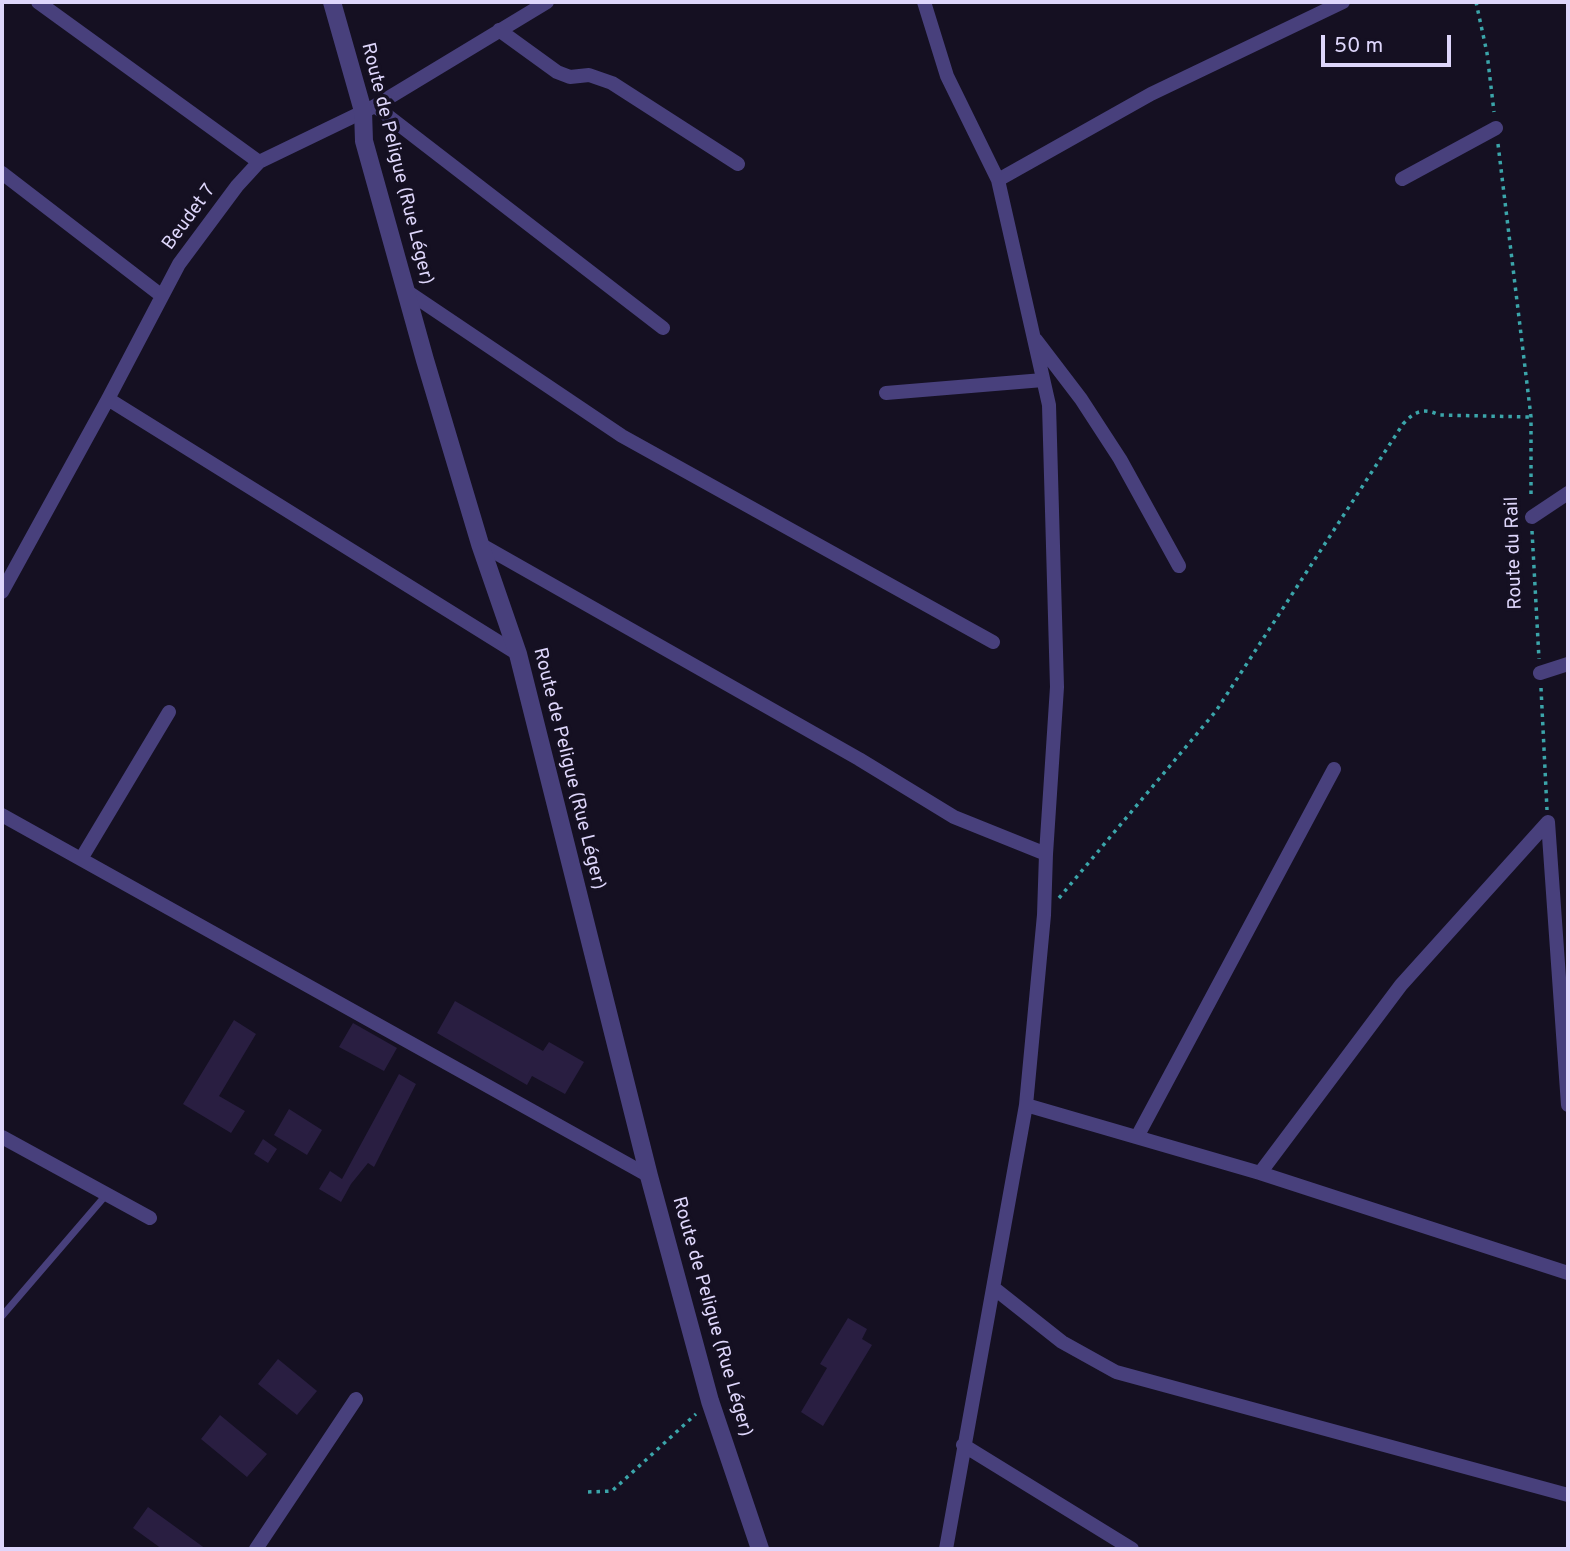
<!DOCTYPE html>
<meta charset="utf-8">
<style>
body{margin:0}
#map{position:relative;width:1570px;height:1551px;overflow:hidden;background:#151022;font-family:Overpass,sans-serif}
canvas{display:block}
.frame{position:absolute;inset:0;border:4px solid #ded6fb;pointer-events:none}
.scale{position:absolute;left:1321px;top:35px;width:130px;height:32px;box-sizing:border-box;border:4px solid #ded6fb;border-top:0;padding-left:9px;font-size:21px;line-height:24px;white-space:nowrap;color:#ded6fb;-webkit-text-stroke:5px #151022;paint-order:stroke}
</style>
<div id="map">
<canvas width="1570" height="1551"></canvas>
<div class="frame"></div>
<div class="scale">50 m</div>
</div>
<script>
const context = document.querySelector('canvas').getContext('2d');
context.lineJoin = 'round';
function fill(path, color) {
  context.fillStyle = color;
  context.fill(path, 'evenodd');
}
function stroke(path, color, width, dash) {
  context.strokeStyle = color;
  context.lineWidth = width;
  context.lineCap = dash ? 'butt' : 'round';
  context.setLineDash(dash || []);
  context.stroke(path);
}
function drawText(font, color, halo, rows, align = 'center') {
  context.font = font + ' Overpass,sans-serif';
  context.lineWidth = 7;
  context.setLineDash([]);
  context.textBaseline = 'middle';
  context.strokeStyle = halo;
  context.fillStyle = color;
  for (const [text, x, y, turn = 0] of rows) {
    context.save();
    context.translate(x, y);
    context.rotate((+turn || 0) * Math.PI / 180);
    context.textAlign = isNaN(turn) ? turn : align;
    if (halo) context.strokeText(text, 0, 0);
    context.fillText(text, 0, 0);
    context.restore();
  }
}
fill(new Path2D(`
 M455 1001 543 1051 549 1042 584 1062 565 1094 532 1076 527 1085 437 1033Z
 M234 1020 256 1034 219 1096 245 1111 231 1133 183 1104Z
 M353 1023 397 1048 384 1071 339 1047Z
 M399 1074 416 1084 374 1167 368 1163 351 1184 341 1202 319 1189 330 1171 342 1179Z
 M289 1109 322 1130 307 1155 274 1135Z
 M263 1139 277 1149 268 1163 254 1154Z
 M848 1318 867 1329 862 1339 872 1345 823 1426 801 1412 827 1368 820 1364Z
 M278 1359 317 1391 297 1415 258 1384Z
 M220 1415 267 1454 247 1477 201 1439Z
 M148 1507 206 1549H162L133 1528Z`), '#291e41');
stroke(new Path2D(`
 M1476 2 1487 53 1494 112
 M1498 144 1531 417V499
 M1532 531 1539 659
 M1541 688 1547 810
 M1059 898 1216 711 1403 424C1414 412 1423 407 1439 415L1531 417
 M588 1492 612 1491 696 1414`), '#3ba5aa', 3.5, [3.5, 5]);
stroke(new Path2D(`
 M2 1316 106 1195`), '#48407c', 7);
stroke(new Path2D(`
 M38 2 259 162
 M924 2 947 76 998 180 1049 405 1057 687 1046 854 1044 915 1026 1105 946 1549
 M499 30 557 72 570 77 589 75 612 83 738 164
 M375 106 663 328
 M2 173 162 296
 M1402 179 1496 128
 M998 180 1151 94 1343 2
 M405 290 622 436 993 642
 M1036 340 1081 399 1120 459 1179 566
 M886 393 1043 380
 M108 399 518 654
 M1532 517 1568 493
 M480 544 859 759 954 817 1046 854
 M2 592 108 399 179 264 237 186 259 162 375 106 547 2
 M1540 673 1568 664
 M2 815 649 1176
 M1548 822 1568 1105
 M81 859 169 712
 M1026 1105 1260 1173 1568 1273
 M2 1137 150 1218
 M1137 1137 1334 769
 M1260 1173 1401 985 1548 822
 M995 1289 1062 1342 1116 1372 1568 1495
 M963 1445 1132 1549
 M256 1549 356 1399`), '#48407c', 14);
stroke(new Path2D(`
 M332 2 363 111 364 141 425 360 480 544 518 654 649 1176 710 1401 760 1549`), '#48407c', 18);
drawText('19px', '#ded6fb', '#151022', [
 ["Route de Peligue (Rue Léger)",396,164,76],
 ["Beudet 7",190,218,-54],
 ["Route du Rail",1515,553,-92],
 ["Route de Peligue (Rue Léger)",568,769,76],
 ["Route de Peligue (Rue Léger)",711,1317,74]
]);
</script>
